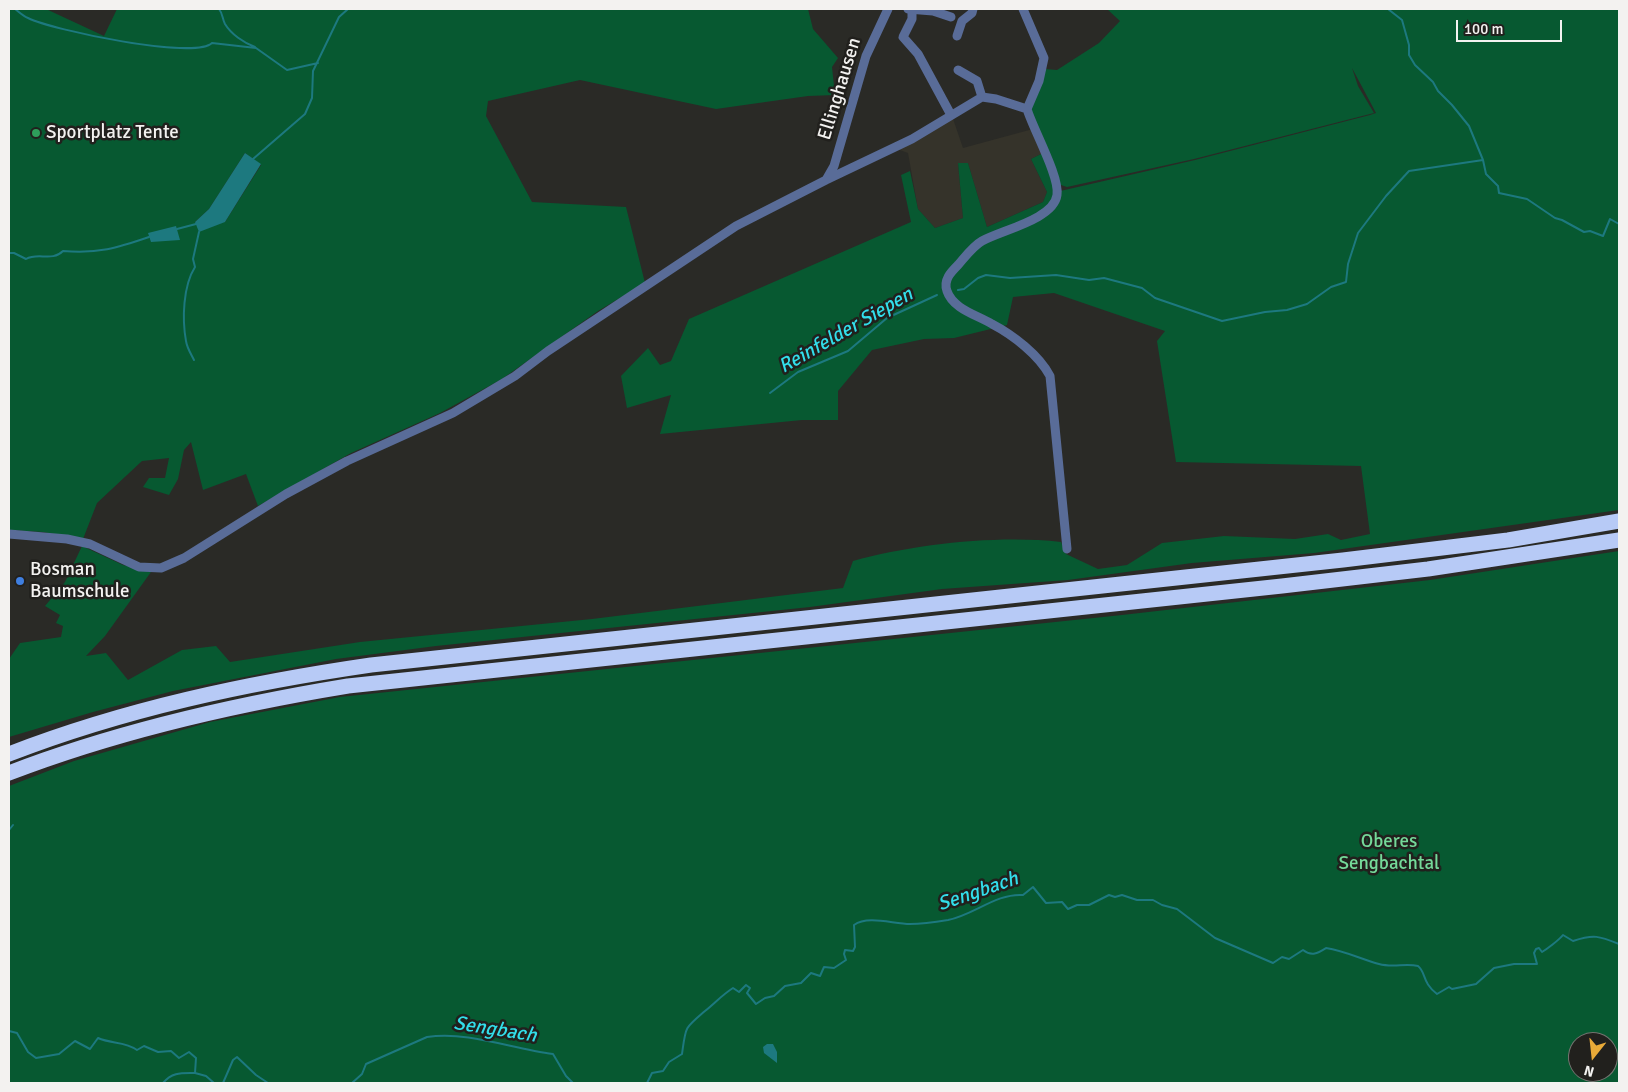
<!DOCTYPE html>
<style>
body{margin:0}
#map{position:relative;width:1628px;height:1092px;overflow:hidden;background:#2a2a26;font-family:Signika,sans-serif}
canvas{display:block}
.frame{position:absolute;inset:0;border:10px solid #f3f2f0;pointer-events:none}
.north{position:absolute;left:1568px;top:1032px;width:50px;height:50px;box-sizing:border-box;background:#21201d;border:1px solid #757471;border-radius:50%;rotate:196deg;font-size:14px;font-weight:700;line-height:20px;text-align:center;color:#f3f2f0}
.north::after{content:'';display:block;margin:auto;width:18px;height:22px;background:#e9aa38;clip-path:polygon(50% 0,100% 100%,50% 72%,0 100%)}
.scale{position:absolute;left:1456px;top:20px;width:106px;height:22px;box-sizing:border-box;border:2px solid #f3f2f0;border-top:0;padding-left:6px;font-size:15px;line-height:18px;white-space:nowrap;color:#f3f2f0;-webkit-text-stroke:4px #21201d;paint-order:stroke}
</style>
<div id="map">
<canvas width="1628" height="1092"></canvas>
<div class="frame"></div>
<div class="north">N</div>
<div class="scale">100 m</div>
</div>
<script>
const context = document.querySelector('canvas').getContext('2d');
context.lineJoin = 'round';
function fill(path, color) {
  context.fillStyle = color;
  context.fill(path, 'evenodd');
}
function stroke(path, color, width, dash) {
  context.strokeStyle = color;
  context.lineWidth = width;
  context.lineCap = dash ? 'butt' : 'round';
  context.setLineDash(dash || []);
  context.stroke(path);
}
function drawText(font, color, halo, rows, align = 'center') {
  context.font = font + ' Signika,sans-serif';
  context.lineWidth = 5;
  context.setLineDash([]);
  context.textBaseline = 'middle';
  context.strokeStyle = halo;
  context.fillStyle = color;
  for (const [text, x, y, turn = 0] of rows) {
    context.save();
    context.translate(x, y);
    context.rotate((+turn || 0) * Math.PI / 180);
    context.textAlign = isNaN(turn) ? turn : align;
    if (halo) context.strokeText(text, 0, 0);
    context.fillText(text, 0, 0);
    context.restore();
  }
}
fill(new Path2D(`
 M951 113 963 148 1033 129 1043 153 1031 159 1047 192 1043 202 987 227 968 163H958L963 218 935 228 918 209 908 153 897 149Z`), '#35332a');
fill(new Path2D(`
 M9 9H46L104 36 117 9H808L813 29 838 58 832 67 835 95 808 96 716 109 580 80 488 101 486 116 532 202 626 207 645 283 598 311 502 379 440 413 351 453 258 506 246 474 203 490 191 442 184 450 178 479 169 495 143 487 149 478H165L169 458 142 461 97 503 83 539 43 532 9 530ZM245 153 261 165 225 222H195L209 209Z
 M1107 9H1619V510L1314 553 1192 563 1068 580 942 589 810 607 436 646 336 659 173 691 93 712 9 737V659L20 643 61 637 63 626 56 623 60 615 45 606 65 582 82 546 123 565 151 572 105 636 86 656 106 653 128 680 182 650 216 646 230 662 360 642 592 619 843 588 853 561C915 544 997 535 1061 542L1066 554 1098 569 1127 565 1162 543 1224 536 1295 539 1328 534 1341 540 1370 534 1361 466 1176 462 1157 341 1165 331 1054 293 1013 297 1007 325 954 338 924 339 872 350 838 391V420H802L660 434 671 395 627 408 621 376 648 348 660 365 671 361 689 319 911 222 901 175 910 171 918 209 935 228 963 218 958 163H968L987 227 1043 202 1047 192 1031 159 1043 153 1056 192 1195 160 1370 115 1376 113 1352 68 1358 86 1374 113 1194 159 1067 187 1058 184 1030 112 1045 69 1057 70 1099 43 1120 21Z
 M1619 551V1083H9V786L74 761 210 722 340 697 1122 615 1430 580ZM1578 1042H1608V1072H1578Z`), '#075931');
fill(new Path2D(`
 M245 153 261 164 225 222 199 232 195 222 209 209Z
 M176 226 180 240 151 242 148 233Z
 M767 1044H773L777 1052V1063L764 1053 763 1047Z`), '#1d797f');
stroke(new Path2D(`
 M15 9C19 12 23 16 28 18 52 30 194 60 212 43L256 48 287 70 318 63
 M219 9C223 14 222 18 225 24 231 34 244 43 255 47
 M1388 9 1402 20 1409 45V55L1415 65 1433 82 1438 91 1452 105 1469 126 1483 160 1486 174 1498 186 1499 193 1527 199 1555 218 1562 220 1584 232 1590 231 1603 236 1610 219 1619 224
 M253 159 305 114 312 98 313 71 339 17 348 9
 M177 229 196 224
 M9 253H14L26 259C38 252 52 262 63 251 98 254 117 248 149 237
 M958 290 964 289 978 278 986 275 1010 278 1056 275 1089 280 1104 278 1142 288 1155 298 1222 321 1265 312 1287 310 1307 304 1331 287 1346 282 1348 264 1358 233 1386 196 1409 171 1483 160
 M194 360C191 354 187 348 186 341 182 319 183 286 195 267L193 259 199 232
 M770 393 798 372 848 351 887 318 937 295
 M9 830 13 825
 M9 1031 17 1033 28 1052 36 1058 59 1054 75 1041 90 1049 98 1038C111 1044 125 1041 137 1050L144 1046 158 1052 171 1051 179 1058 189 1052 196 1058 195 1073 206 1076 214 1083
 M163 1083C172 1072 181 1073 195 1073
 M223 1083 233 1060 237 1057 256 1075 268 1083
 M352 1083 362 1074 366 1064 427 1037C470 1031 511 1049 553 1054L566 1076 573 1083
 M582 1083H586
 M647 1083 652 1073 663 1071 669 1062 682 1054C686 1026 684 1029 705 1011 715 1003 722 995 733 988L739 992 746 985 750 988 747 993 756 1004 765 998 774 996 785 986 801 983 811 973 820 976 824 967 834 968 846 960 844 954 845 950 853 951 855 947 854 925C868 915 893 924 910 924 922 924 936 922 948 920 974 915 996 893 1023 895L1033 887 1046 903 1062 902 1068 909 1077 905H1089L1109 895 1115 897 1122 895 1137 900H1153L1162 905 1177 909 1215 938 1273 963 1282 957 1289 959 1303 950C1312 957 1318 953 1326 948 1345 951 1361 959 1379 964 1393 968 1405 963 1418 966 1426 972 1422 983 1437 994L1449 987 1452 989 1476 984 1494 968 1514 964H1537L1534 953 1536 949 1539 948 1542 952C1547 949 1559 940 1563 935L1573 941C1594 934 1599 936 1619 944`), '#1d797f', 2);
stroke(new Path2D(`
 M908 9 933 11 951 17
 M1023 9 1044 58 1039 81 1027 109C1033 129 1060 177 1057 195 1054 219 1002 230 982 241 973 246 965 257 958 265 951 272 943 280 947 291 953 309 977 315 992 324 1013 335 1039 355 1050 376L1067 549
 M912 11V19L903 37 918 54 951 115
 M957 36 962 21 972 13 973 9
 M958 70 977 81 982 97
 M826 180 912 139 982 97 996 99 1027 109
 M9 534 67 539 90 544 139 567 161 568 184 558 286 494 347 461 453 413 515 376 548 351 736 226 826 180 834 166 866 56 888 9`), '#596c98', 9);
stroke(new Path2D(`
 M9 754C125 709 247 683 371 665L1343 560 1508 540 1619 521
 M9 773C118 731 232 705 348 686L1282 586 1428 569 1619 540`), '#b7caf6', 15);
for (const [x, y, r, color] of [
 [36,133,5,"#2e9e5b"],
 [20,581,5,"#3f7fe0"]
]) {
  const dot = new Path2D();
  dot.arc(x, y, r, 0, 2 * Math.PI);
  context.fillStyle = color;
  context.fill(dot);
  stroke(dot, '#21201d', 2);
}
drawText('19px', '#f3f2f0', '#21201d', [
 ["Ellinghausen",840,89,-73]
]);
drawText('19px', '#f3f2f0', '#21201d', [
 ["Sportplatz Tente",46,133],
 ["Bosman",30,570],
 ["Baumschule",30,592]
], 'left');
drawText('19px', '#74d999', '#21201d', [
 ["Oberes",1389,842],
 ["Sengbachtal",1389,864]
]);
drawText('italic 20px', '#32deea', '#21201d', [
 ["Reinfelder Siepen",846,331,-30],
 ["Sengbach",978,892,-19],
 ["Sengbach",495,1030,9]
]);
</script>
